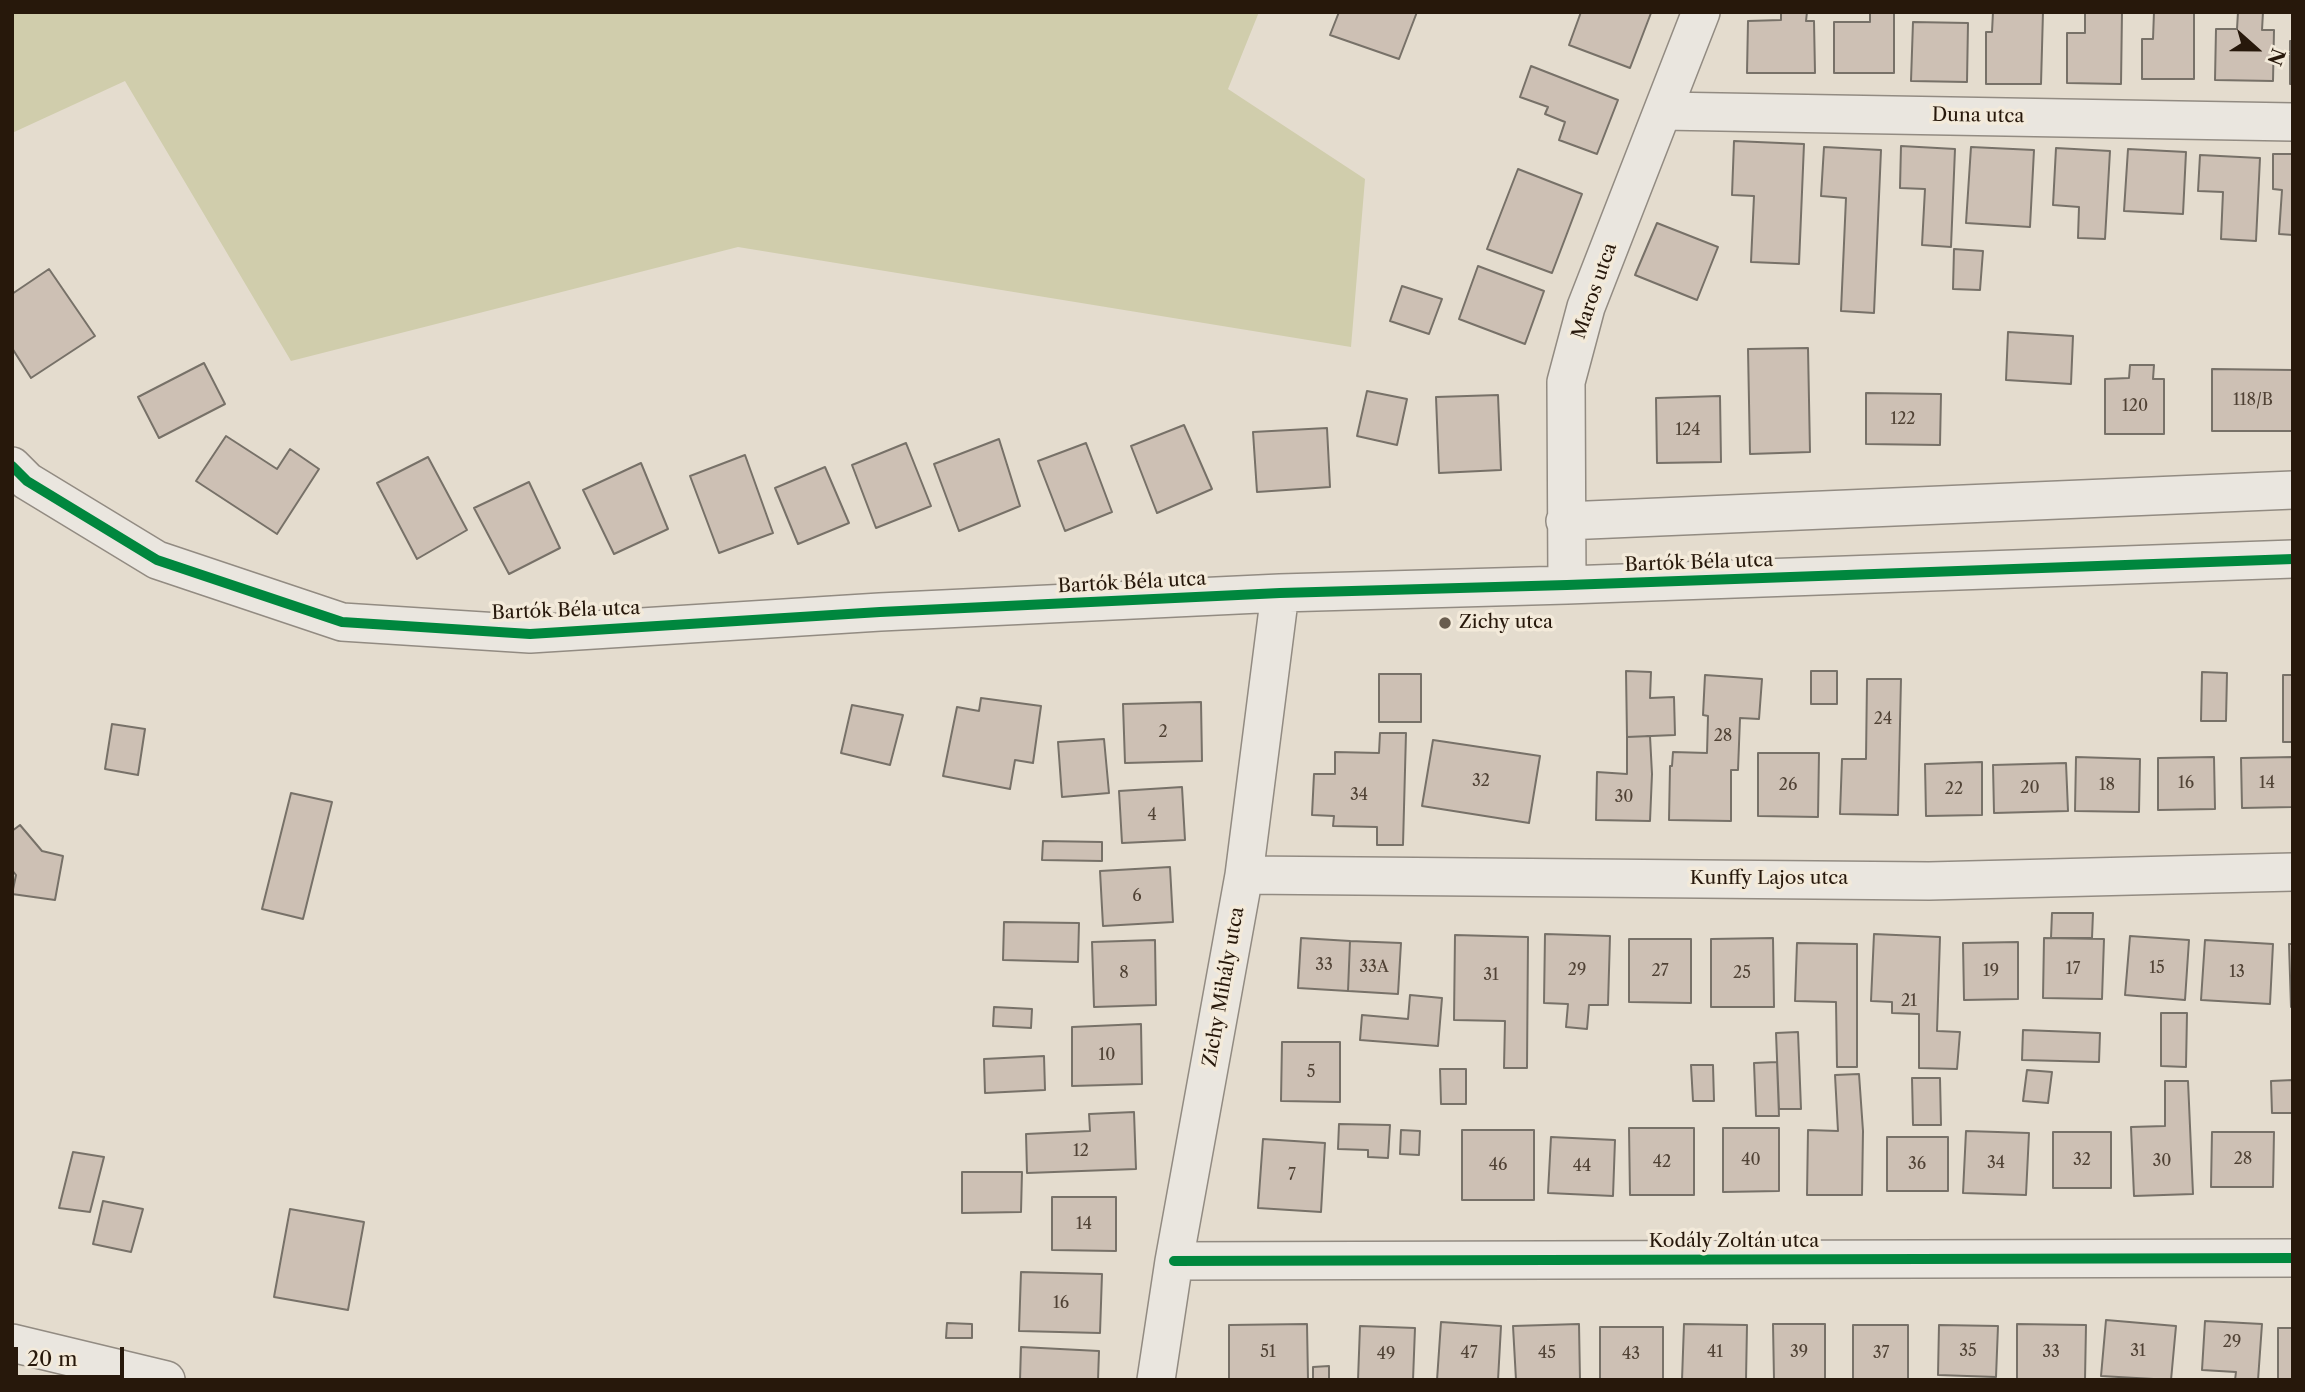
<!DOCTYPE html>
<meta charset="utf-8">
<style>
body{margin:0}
#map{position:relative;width:2305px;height:1392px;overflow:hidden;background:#e4dcce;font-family:"Libre Caslon Text",serif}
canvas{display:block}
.frame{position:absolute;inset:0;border:14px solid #27180b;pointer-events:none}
.north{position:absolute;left:2221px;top:14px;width:70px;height:70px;-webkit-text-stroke:5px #f3eada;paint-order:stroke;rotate:111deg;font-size:19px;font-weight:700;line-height:28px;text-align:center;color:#27180b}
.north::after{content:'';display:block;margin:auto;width:24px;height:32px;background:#27180b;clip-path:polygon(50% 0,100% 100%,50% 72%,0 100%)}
.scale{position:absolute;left:14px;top:1347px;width:110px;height:32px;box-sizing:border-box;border:4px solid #27180b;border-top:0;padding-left:9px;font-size:21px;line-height:24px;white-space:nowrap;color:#27180b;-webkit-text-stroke:5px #f3eada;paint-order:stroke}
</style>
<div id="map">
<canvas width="2305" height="1392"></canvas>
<div class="frame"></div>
<div class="north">N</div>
<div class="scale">20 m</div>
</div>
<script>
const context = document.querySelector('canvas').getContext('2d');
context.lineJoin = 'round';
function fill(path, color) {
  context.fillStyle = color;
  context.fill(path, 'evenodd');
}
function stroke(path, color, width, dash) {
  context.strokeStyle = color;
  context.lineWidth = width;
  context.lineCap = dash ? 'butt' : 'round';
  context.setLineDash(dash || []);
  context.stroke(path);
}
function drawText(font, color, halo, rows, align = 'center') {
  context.font = font + ' "Libre Caslon Text",serif';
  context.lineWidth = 7;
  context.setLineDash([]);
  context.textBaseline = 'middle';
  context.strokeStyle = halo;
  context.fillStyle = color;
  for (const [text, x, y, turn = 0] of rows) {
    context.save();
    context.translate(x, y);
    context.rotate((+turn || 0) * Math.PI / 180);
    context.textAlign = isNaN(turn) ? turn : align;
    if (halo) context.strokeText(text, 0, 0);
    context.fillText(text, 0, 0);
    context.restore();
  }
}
fill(new Path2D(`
 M12 12H1259L1228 89 1365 179 1351 347 738 247 291 361 125 81 12 133Z`), '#d0cdac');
const building = new Path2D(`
 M1339 12H1417L1399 59 1330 35Z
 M1581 12 1651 13 1630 68 1569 45Z
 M1781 12H1807L1806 21H1814L1815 73H1747L1748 21 1781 20Z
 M1870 12H1894V73H1834V22H1870Z
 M1993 12H2043L2041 84H1986V32H1992Z
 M2085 12H2122L2121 84 2067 83V33H2085Z
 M2154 12H2194V79H2142V39H2153Z
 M2238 12H2263L2262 30H2274L2273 81 2215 80 2216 29H2237Z
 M1913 22 1968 23 1967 82 1911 81Z
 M2290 41H2293V84H2290Z
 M1531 66 1618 100 1597 154 1559 140 1565 122 1545 114 1548 107 1520 97Z
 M1734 141 1804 144 1799 264 1751 262 1754 196 1732 195Z
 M1901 146 1955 149 1951 247 1922 245 1925 189 1900 188Z
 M1824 147 1881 150 1874 313 1841 311 1846 198 1821 196Z
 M1971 147 2034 150 2030 227 1966 223Z
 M2056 148 2110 151 2105 239 2078 238 2079 207 2053 205Z
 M2128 149 2186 152 2183 214 2124 211Z
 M2273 154H2293V235L2279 234 2282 190 2273 189Z
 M2200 155 2260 158 2256 241 2221 239 2223 192 2198 191Z
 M1518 169 1582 194 1552 273 1487 249Z
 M1657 223 1718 247 1697 300 1635 275Z
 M1954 249 1983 251 1980 290 1953 289Z
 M1478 266 1544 291 1525 344 1459 319Z
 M49 269 95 336 31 378 12 348V294Z
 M1402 286 1442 299 1429 334 1390 321Z
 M2008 332 2073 336 2071 384 2006 380Z
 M1808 348 1810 452 1750 454 1748 349Z
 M204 363 225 404 159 438 138 397Z
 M2130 365H2154L2153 379H2164V434H2105V379L2129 378Z
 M2212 369 2293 370V431H2212Z
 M1367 391 1407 399 1397 445 1357 436Z
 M1866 393 1941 394 1940 445 1866 444Z
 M1498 395 1501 470 1439 473 1436 397Z
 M1720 396 1721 462 1657 463 1656 398Z
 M1184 425 1212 489 1157 513 1131 446Z
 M1327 428 1330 487 1257 492 1253 432Z
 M226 436 277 469 290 449 319 469 277 534 196 481Z
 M999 439 1020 506 959 531 934 464Z
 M906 443 931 506 876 528 852 465Z
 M1086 443 1112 512 1065 531 1038 461Z
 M745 455 773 533 719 553 690 476Z
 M428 457 467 530 417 559 377 483Z
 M641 463 668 529 614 554 583 490Z
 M825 467 849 523 798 544 775 488Z
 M529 482 560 548 509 574 474 508Z
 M1626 671 1651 672 1650 698 1674 697 1675 735 1627 737Z
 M1811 671H1837V704H1811Z
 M2202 672 2227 673 2226 721H2201Z
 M1379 674H1421V722H1379Z
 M1705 675 1762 679 1759 719 1740 718 1738 770H1731V821L1669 820 1670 766H1672L1673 752 1707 753 1708 716 1703 715Z
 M2283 675H2293V742H2283Z
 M1867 679H1901L1898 815 1840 814 1842 759H1866Z
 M981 698 1041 706 1033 763 1015 760 1010 789 943 776 957 707 979 711Z
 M1201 702 1202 761 1125 763 1123 704Z
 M852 705 903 715 890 765 841 753Z
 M112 724 145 729 138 775 105 769Z
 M1380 733H1406L1403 845H1377V827L1333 826 1334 816 1312 815 1314 774H1335V752L1379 753Z
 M1650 736 1652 774 1650 821 1596 820 1597 772 1627 774V737Z
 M1104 739 1109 793 1062 797 1058 742Z
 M1433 740 1540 756 1529 823 1422 806Z
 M1758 753H1819L1818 817 1758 816Z
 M2076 757 2140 759 2139 812 2075 811Z
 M2214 757 2215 809 2158 810V758Z
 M2293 757V807L2242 808 2241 758Z
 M1982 762V815L1926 816 1925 764Z
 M2066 763 2068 811 1994 813 1993 765Z
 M1182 787 1185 840 1122 843 1119 791Z
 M291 793 332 802 303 919 262 909Z
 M20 825 42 851 63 856 55 900 12 894 16 875 12 870V831Z
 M1043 841 1102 842V861L1042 860Z
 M1170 867 1173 922 1103 926 1100 871Z
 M2052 913H2093L2092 938H2051Z
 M1004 922 1079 923 1078 962 1003 960Z
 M1545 934 1610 936 1608 1005H1589L1587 1029 1566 1027 1568 1004 1544 1003Z
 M1874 934 1940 937 1937 1031 1960 1032 1957 1069 1919 1068V1014L1892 1013V1002L1871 1001Z
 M1455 935 1528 937 1527 1068H1504L1505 1021 1454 1020Z
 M2130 936 2189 940 2185 1000 2125 995Z
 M1301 938 1350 941 1348 991 1298 988Z
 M1773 938 1774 1007H1711V939Z
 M2044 938 2104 939 2102 999 2043 998Z
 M1629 939H1691V1003L1629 1002Z
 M1155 940 1156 1005 1094 1007 1092 942Z
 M2205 940 2273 944 2270 1004 2201 1000Z
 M1350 941 1401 943 1398 994 1348 991Z
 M2018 942V999L1964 1000 1963 943Z
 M1797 943 1857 944V1067H1837L1836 1002 1795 1001Z
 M2289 944H2293V1007H2291Z
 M1410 995 1442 998 1438 1046 1360 1040 1362 1015 1408 1019Z
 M994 1007 1032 1009 1031 1028 993 1026Z
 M2161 1013H2187L2186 1067 2161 1066Z
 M1141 1024 1142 1084 1072 1086V1027Z
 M2023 1030 2100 1033 2099 1062 2022 1060Z
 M1798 1032 1801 1109H1779L1776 1033Z
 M1282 1042H1340V1102L1281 1101Z
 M1044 1056 1045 1090 985 1093 984 1059Z
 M1777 1062 1779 1116H1756L1754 1063Z
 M1691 1065H1713L1714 1101H1693Z
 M1440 1069H1466V1104H1441Z
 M2027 1070 2052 1072 2048 1103 2023 1101Z
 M1859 1074 1863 1131 1862 1195H1807L1808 1130 1838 1131 1835 1075Z
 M1912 1078H1940L1941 1125H1913Z
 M2293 1080V1113H2272L2271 1081Z
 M2165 1081H2188L2193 1194 2134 1196 2131 1127 2165 1126Z
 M1134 1112 1136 1169 1027 1173 1026 1134 1090 1131 1089 1114Z
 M1339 1124 1390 1125 1388 1158 1368 1157V1150L1338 1149Z
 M1629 1128H1694V1195H1630Z
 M1723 1128H1779V1191L1723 1192Z
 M1401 1130 1420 1131 1419 1155 1400 1154Z
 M1462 1130H1534V1200H1462Z
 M1966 1131 2029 1133 2026 1195 1963 1193Z
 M2053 1132H2111V1188H2053Z
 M2212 1132H2274L2273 1187H2211Z
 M1551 1137 1615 1140 1613 1196 1548 1193Z
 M1887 1137H1948V1191H1887Z
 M1263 1139 1325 1143 1321 1212 1258 1208Z
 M73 1152 104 1157 90 1212 59 1208Z
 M962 1172H1022L1021 1212 962 1213Z
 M1052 1197H1116V1251L1052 1250Z
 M103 1201 143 1209 131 1252 93 1244Z
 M290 1209 364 1222 348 1310 274 1297Z
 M1021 1272 1102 1274 1100 1333 1019 1331Z
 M2106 1320 2176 1326 2171 1380 2101 1376Z
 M2205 1321 2262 1324 2258 1380H2235L2236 1372 2202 1370Z
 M1441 1322 1501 1326 1498 1380H1437Z
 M947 1323 972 1324V1338H946Z
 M1307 1324 1308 1380H1229V1325Z
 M1579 1324 1580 1380H1516L1513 1326Z
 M1684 1324 1747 1325 1746 1380H1682Z
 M1773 1324H1825V1380H1774Z
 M2017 1324 2086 1325 2085 1380H2017Z
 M1853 1325H1908V1380H1853Z
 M1939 1325 1998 1326 1996 1377 1938 1375Z
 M1360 1326 1415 1328 1413 1380H1358Z
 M1600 1327H1663V1380H1600Z
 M2278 1328H2293V1380H2278Z
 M1021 1347 1099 1351 1098 1380H1020Z
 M1329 1366V1380H1313V1367Z`);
fill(building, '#cdc0b4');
stroke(building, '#777168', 2);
const minor = new Path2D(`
 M1663 111 2293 122
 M12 466 27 481 157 560 342 622 530 634 880 612 1280 593 1567 585 2293 559
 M1565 521 2293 490
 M1567 585 1566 382 1586 307 1701 12
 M1244 875 1929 881 2293 872
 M1174 1261 2293 1258
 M12 1343 166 1380
 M1156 1380 1174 1261 1244 875 1280 593`);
stroke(minor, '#928b82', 40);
stroke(minor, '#eae6df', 37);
stroke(new Path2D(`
 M12 466 27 481 157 560 342 622 530 634 880 612 1280 593 1567 585 2293 559
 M1174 1261 2293 1258`), '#00873e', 10);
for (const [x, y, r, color] of [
 [1445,623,7,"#695d4f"]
]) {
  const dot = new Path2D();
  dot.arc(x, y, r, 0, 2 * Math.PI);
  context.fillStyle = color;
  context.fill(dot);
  stroke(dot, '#f3eada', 2.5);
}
drawText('16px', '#504235', null, [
 ["118/B",2253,400],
 ["120",2135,406],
 ["122",1903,419],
 ["124",1688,430],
 ["24",1883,719],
 ["2",1163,732],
 ["28",1723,736],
 ["32",1481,781],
 ["16",2186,783],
 ["14",2267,783],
 ["26",1788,785],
 ["18",2107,785],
 ["20",2030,788],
 ["22",1954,789],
 ["34",1359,795],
 ["30",1624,797],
 ["4",1152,815],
 ["6",1137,896],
 ["33",1324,965],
 ["33A",1374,967],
 ["15",2157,968],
 ["17",2073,969],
 ["29",1577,970],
 ["27",1660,971],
 ["19",1991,971],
 ["13",2237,972],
 ["8",1124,973],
 ["25",1742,973],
 ["31",1491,975],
 ["21",1909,1001],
 ["10",1107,1055],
 ["5",1311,1072],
 ["12",1081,1151],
 ["28",2243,1159],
 ["40",1751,1160],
 ["32",2082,1160],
 ["30",2162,1161],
 ["42",1662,1162],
 ["34",1996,1163],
 ["36",1917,1164],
 ["46",1498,1165],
 ["44",1582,1166],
 ["7",1292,1175],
 ["14",1084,1224],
 ["16",1061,1303],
 ["29",2232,1342],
 ["35",1968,1351],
 ["31",2138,1351],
 ["51",1268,1352],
 ["41",1715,1352],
 ["39",1799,1352],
 ["33",2051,1352],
 ["47",1469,1353],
 ["45",1547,1353],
 ["37",1881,1353],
 ["49",1386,1354],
 ["43",1631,1354]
]);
drawText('19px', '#27180b', '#f3eada', [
 ["Duna utca",1978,116,1],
 ["Maros utca",1595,291,-71],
 ["Bartók Béla utca",1699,563,-2],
 ["Bartók Béla utca",1132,583,-3],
 ["Bartók Béla utca",566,611,-2],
 ["Kunffy Lajos utca",1769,879],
 ["Zichy Mihály utca",1224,987,-80],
 ["Kodály Zoltán utca",1734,1242]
]);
drawText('19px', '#27180b', '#f3eada', [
 ["Zichy utca",1459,623]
], 'left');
</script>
